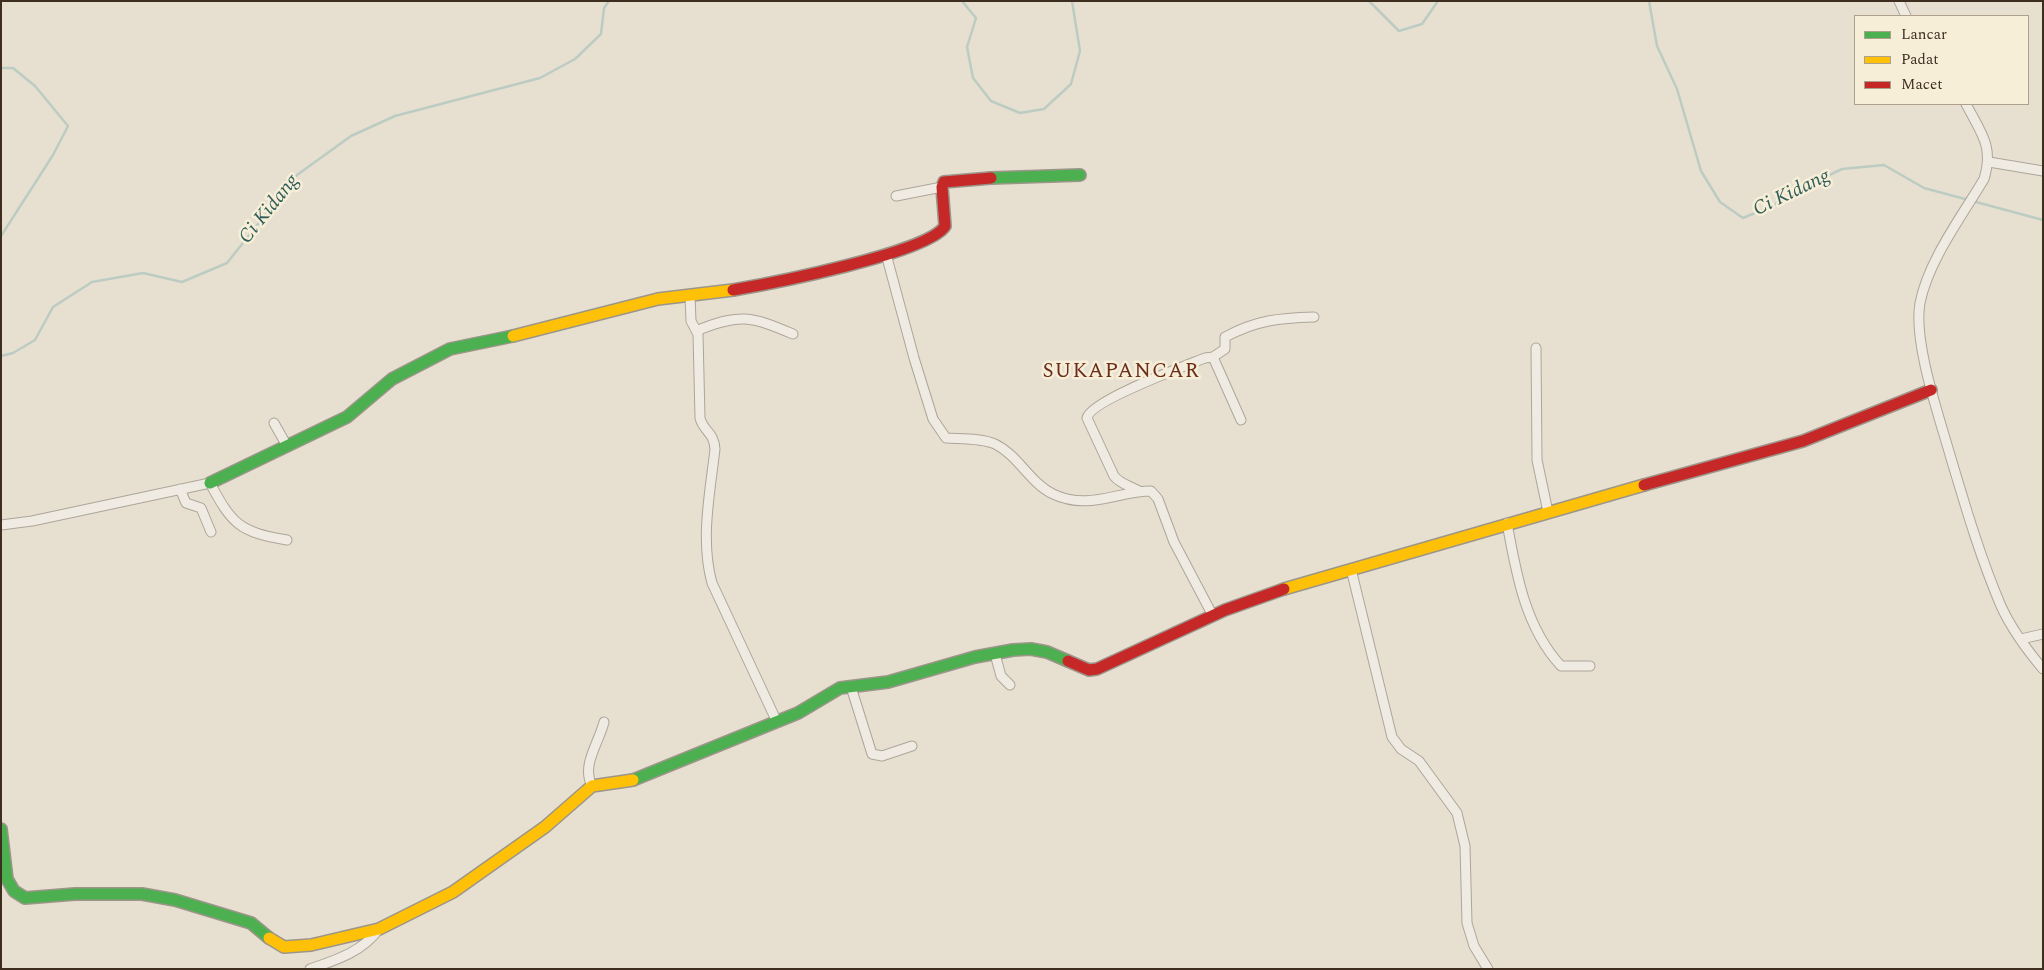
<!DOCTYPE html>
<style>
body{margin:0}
#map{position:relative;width:2044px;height:970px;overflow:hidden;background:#e7e0d1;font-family:Spectral,serif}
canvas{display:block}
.frame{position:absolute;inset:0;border:2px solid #3d2e20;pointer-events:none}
.legend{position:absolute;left:1854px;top:15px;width:175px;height:90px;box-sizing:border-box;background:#f7eed8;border:1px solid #ada18e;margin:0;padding:6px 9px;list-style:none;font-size:15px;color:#3d2e20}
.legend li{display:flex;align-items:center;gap:10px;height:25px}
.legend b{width:25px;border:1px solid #ada18e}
</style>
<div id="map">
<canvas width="2044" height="970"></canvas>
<div class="frame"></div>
<ul class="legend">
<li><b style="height:6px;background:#4caf50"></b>Lancar</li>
<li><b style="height:6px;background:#ffc107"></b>Padat</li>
<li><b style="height:6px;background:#c62828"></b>Macet</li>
</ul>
</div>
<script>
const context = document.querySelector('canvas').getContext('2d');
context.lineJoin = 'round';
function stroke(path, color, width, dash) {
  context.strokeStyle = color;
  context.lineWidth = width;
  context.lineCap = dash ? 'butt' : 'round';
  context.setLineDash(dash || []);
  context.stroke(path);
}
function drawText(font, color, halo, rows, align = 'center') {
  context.font = font + ' Spectral,serif';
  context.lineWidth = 5;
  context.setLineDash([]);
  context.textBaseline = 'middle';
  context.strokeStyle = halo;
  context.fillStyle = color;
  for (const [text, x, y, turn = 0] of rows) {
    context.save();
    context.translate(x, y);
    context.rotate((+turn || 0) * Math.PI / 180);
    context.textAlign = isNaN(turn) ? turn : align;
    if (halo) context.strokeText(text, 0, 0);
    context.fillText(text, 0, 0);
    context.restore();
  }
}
stroke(new Path2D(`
 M962 1 976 18 967 47 973 78 991 101 1020 113 1044 109 1071 84 1080 51 1072 1
 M1369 1 1399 31 1422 24 1438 1
 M1649 1 1657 46 1677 89 1701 171 1720 202 1743 218 1772 206 1798 190 1842 169 1884 165 1924 188 2043 220
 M1 68H13L35 86 68 126 53 155 1 236
 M1 356 13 353 35 340 53 307 92 282 143 273 182 282 227 263 297 175 351 136 395 116 540 78 575 59 601 34 604 8 609 1`), '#bcccc2', 2.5);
const street = new Path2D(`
 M1899 1 1906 16
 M1966 104C1981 133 1994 146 1984 179 1962 216 1928 261 1920 303 1913 342 1939 416 1950 455 1965 505 1980 557 2001 606 2011 628 2027 650 2043 669
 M1989 162 2043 171
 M896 196 942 187
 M886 254 914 358 933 419 946 438C961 439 982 438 995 444 1018 455 1030 483 1053 494 1089 511 1117 491 1151 491L1158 499 1174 542 1213 616
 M690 296 691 321 698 334 700 418C703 431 714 432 715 449 710 493 700 540 712 583L777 722
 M696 331C739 313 751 316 793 334
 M1536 348 1537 460 1548 512
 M1213 357 1225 349V337C1257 320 1279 318 1314 317
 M274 423 287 446
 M180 489 186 503 201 508 211 532
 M1139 491C1131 486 1120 484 1114 476L1087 418C1090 401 1185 366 1205 358L1213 357 1241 420
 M1507 523C1516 573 1525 627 1561 666H1590
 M1 525 32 521 210 483C232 524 239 532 287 540
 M1351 569 1392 737 1401 749 1419 761 1457 813 1465 846 1467 923 1474 946 1488 969
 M2021 639 2043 634
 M995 654 1001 676 1010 685
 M851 687 872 754 882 756 912 746
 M592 786C581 765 599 743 604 722
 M310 969C336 960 362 952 379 929`);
const fast = new Path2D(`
 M991 178 1080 175
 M210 483 347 417 392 379 450 349 513 336
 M633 780 798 713 840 688 888 682 975 657 1013 650 1031 649 1047 652 1068 661
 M1 829 7 879 14 891 25 898 75 894H142L175 900 251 923 269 938`);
const slow = new Path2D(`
 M513 336 658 299 733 290
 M1284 589 1644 485
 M269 938 284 947 311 945 379 929 453 892 545 827 592 786 633 780`);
const jam = new Path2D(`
 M733 290C768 284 929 253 945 226L942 187 944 182 991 178
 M1644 485 1803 441 1931 390
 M1068 661 1089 670 1097 669 1225 610 1284 589`);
stroke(street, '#ada599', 11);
stroke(fast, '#9c958a', 14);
stroke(slow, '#9c958a', 14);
stroke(jam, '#9c958a', 14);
stroke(street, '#efebe3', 9);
stroke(fast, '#4caf50', 11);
stroke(slow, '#ffc107', 11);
stroke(jam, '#c62828', 11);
drawText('italic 20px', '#2f5d5a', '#f7eed8', [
 ["Ci Kidang",1792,194,-26],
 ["Ci Kidang",270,210,-51]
]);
context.letterSpacing = '1px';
drawText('21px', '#6b2e1e', '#f7eed8', [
 ["SUKAPANCAR",1121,373]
]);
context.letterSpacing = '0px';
</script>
